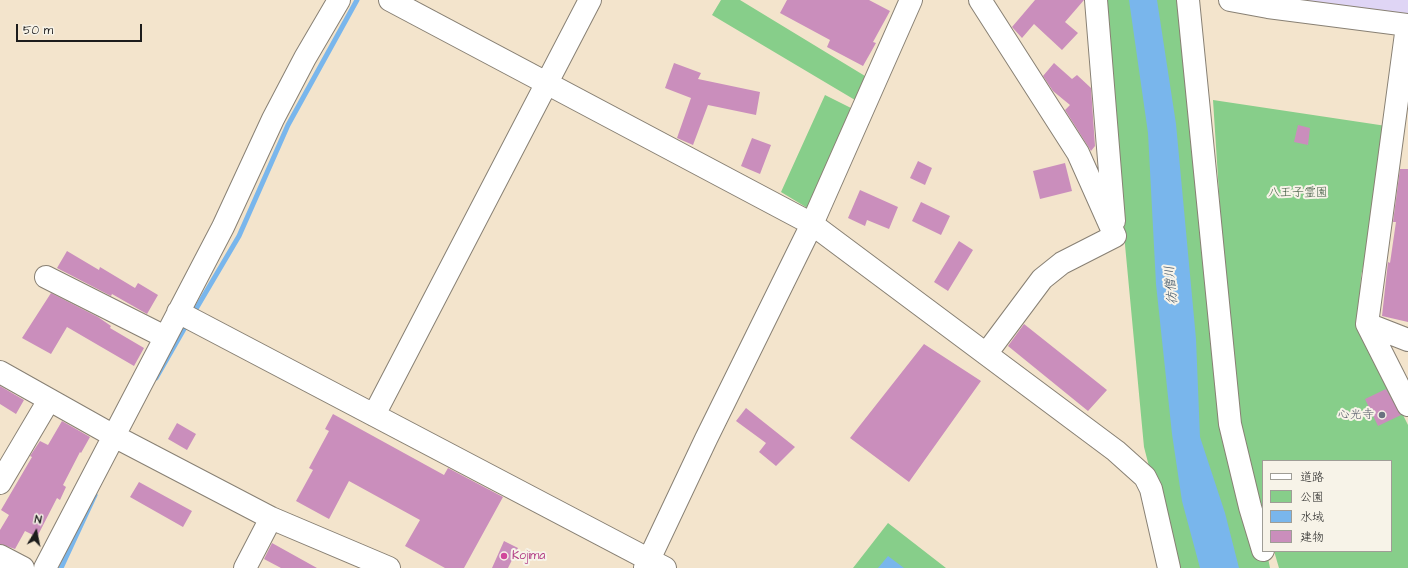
<!DOCTYPE html>
<meta charset="utf-8">
<style>
body{margin:0}
#map{position:relative;width:1408px;height:568px;overflow:hidden;background:#f3e4cc;font-family:"Architects Daughter","Klee One",sans-serif}
canvas{display:block}
.legend{position:absolute;left:1262px;top:460px;width:130px;height:92px;box-sizing:border-box;background:#f7f3e8;border:1px solid #9f9d96;margin:0;padding:5px 7px;list-style:none;font-size:12px;color:#1c1c1c}
.legend li{display:flex;align-items:center;gap:8px;height:20px}
.legend b{width:20px;border:1px solid #9f9d96}
.north{position:absolute;left:16px;top:512px;width:40px;height:40px;-webkit-text-stroke:3px #f7f3e8;paint-order:stroke;rotate:10deg;font-size:11px;font-weight:700;line-height:16px;text-align:center;color:#1c1c1c}
.north::after{content:'';display:block;margin:auto;width:14px;height:18px;background:#1c1c1c;clip-path:polygon(50% 0,100% 100%,50% 72%,0 100%)}
.scale{position:absolute;left:16px;top:24px;width:126px;height:18px;box-sizing:border-box;border:2px solid #1c1c1c;border-top:0;padding-left:5px;font-size:12px;line-height:14px;white-space:nowrap;color:#1c1c1c;-webkit-text-stroke:3px #f7f3e8;paint-order:stroke}
</style>
<div id="map">
<canvas width="1408" height="568"></canvas>
<ul class="legend">
<li><b style="height:5px;background:#fff"></b>道路</li>
<li><b style="height:11px;background:#87ce8a"></b>公園</li>
<li><b style="height:11px;background:#79b6ec"></b>水域</li>
<li><b style="height:11px;background:#ca8ebc"></b>建物</li>
</ul>
<div class="north">N</div>
<div class="scale">50 m</div>
</div>
<script>
const context = document.querySelector('canvas').getContext('2d');
context.lineJoin = 'round';
function fill(path, color) {
  context.fillStyle = color;
  context.fill(path, 'evenodd');
}
function stroke(path, color, width, dash) {
  context.strokeStyle = color;
  context.lineWidth = width;
  context.lineCap = dash ? 'butt' : 'round';
  context.setLineDash(dash || []);
  context.stroke(path);
}
function drawText(font, color, halo, rows, align = 'center') {
  context.font = font + ' "Architects Daughter","Klee One",sans-serif';
  context.lineWidth = 4;
  context.setLineDash([]);
  context.textBaseline = 'middle';
  context.strokeStyle = halo;
  context.fillStyle = color;
  for (const [text, x, y, turn = 0] of rows) {
    context.save();
    context.translate(x, y);
    context.rotate((+turn || 0) * Math.PI / 180);
    context.textAlign = isNaN(turn) ? turn : align;
    if (halo) context.strokeText(text, 0, 0);
    context.fillText(text, 0, 0);
    context.restore();
  }
}
fill(new Path2D(`
 M1231 0H1408V23Z`), '#dfd5f5');
fill(new Path2D(`
 M721 0H740L865 76 855 100 712 15Z
 M1102 0H1186L1232 395 1213 100 1393 127 1361 276 1359 327 1408 425V568H1279L1274 551H1391V461H1263C1263 497 1262 533 1270 568H1175L1144 447Z
 M825 95 851 108 809 209 781 192Z
 M888 523 946 568H853Z`), '#87ce8a');
fill(new Path2D(`
 M1129 0H1157L1176 124 1196 339 1200 437 1225 513 1239 568H1200L1182 501 1172 434 1156 284 1148 133Z
 M888 556 904 568H878Z`), '#79b6ec');
stroke(new Path2D(`
 M193 314 239 236 288 125 357 0
 M156 378 188 322
 M61 568 95 495`), '#79b6ec', 5);
fill(new Path2D(`
 M787 0H869L890 11 873 42 876 43 863 66 827 47 830 40 780 13Z
 M1035 0H1084L1065 22 1078 33 1062 50 1034 24 1022 38 1012 27Z
 M674 63 701 73 698 79 760 92 756 115 708 105 693 145 677 138 691 98 665 88Z
 M1054 63 1072 79 1077 75 1091 88 1095 146 1091 151 1065 110 1070 105 1053 91 1043 76Z
 M1298 125 1310 128 1308 145 1294 142Z
 M752 138 771 145 760 174 741 166Z
 M918 161 932 168 925 185 910 178Z
 M1065 163 1072 191 1040 199 1033 171Z
 M1400 169H1408V322L1382 316 1388 262 1390 263 1396 222H1393Z
 M860 190 898 207 889 229 867 220 865 226 848 218Z
 M921 202 950 216 941 235 912 221Z
 M959 241 973 250 948 291 934 282Z
 M67 251 99 270 100 267 135 288 138 283 158 295 147 314 112 294 111 296 57 268Z
 M51 293 98 317 111 326 110 328 144 348 134 366 67 327 51 354 22 338Z
 M1024 324 1107 390 1088 411 1008 346Z
 M924 344 981 381 909 482 850 438Z
 M0 386 24 400 16 414 0 404Z
 M1386 389 1401 415 1378 426 1365 399Z
 M746 408 795 447 776 466 759 452 766 443 736 421Z
 M333 414 444 475 448 468 503 497 464 568H445L405 546 420 520 349 481 329 519 296 501 313 470 309 468 329 431 325 429Z
 M62 421 90 437 81 453 80 452 63 485 66 487 60 500 57 498 37 537 25 531 15 549 0 544V530L9 515 1 510 32 457 30 456 40 441 48 445Z
 M177 423 196 434 187 450 168 439Z
 M139 482 192 511 183 527 130 497Z
 M504 541 518 548 508 568H492Z
 M272 543 317 568H281L264 559Z`), '#ca8ebc');
const minor = new Path2D(`
 M390 0 812 224 1116 451 1145 477 1151 489 1169 568
 M980 0 1078 153 1115 236 1062 263 1042 279 986 354
 M1096 0 1114 221
 M1188 0 1230 424 1250 507 1263 550
 M1230 0 1268 7 1408 25
 M1407 26 1367 324 1408 405
 M46 277 165 337
 M178 312 665 568
 M1367 324 1408 340
 M0 372 114 436 271 518 389 568
 M374 415 590 0
 M0 483 49 400
 M0 556 23 568
 M45 568 223 227 273 119 305 58 339 0
 M245 568 271 518
 M645 568 706 439 812 224 911 0`);
stroke(minor, '#888074', 24);
stroke(minor, '#fff', 22);
for (const [x, y, r, color] of [
 [1382,415,4,"#6b7280"],
 [504,556,4,"#d1479c"]
]) {
  const dot = new Path2D();
  dot.arc(x, y, r, 0, 2 * Math.PI);
  context.fillStyle = color;
  context.fill(dot);
  stroke(dot, '#f7f3e8', 1.5);
}
drawText('12px', '#415a42', '#f7f3e8', [
 ["八王子霊園",1298,193]
]);
drawText('12px', '#5b616d', '#f7f3e8', [
 ["心光寺",1374,415]
], 'right');
drawText('12px', '#b23c85', '#f7f3e8', [
 ["Kojima",512,556]
], 'left');
drawText('italic 13px', '#3d5265', '#f7f3e8', [
 ["彷僧川",1172,285,-95]
]);
</script>
